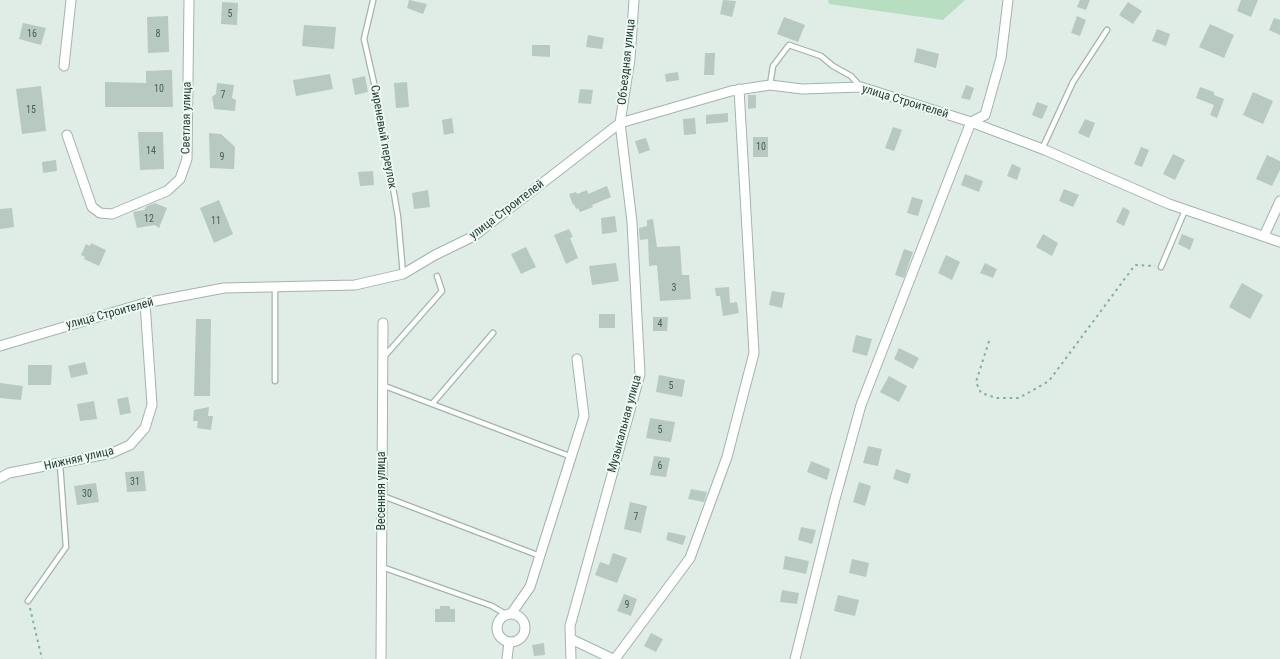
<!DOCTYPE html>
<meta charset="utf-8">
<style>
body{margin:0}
canvas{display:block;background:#e0ece6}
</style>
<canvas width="1280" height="659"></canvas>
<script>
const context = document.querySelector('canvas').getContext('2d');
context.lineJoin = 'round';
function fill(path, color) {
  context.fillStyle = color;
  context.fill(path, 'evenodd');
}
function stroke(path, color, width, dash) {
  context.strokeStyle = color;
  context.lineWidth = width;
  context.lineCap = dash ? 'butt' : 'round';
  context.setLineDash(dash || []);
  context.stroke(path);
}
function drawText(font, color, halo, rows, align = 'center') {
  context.font = font + ' "Roboto Condensed",sans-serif';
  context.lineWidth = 4;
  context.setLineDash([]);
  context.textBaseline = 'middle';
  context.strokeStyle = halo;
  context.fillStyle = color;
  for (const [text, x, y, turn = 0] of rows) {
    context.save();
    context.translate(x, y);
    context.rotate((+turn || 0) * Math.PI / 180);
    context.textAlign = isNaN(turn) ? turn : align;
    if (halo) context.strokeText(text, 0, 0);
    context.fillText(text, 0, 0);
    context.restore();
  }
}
fill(new Path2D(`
 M828 0H965L943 20 829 4Z`), '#b7dec0');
fill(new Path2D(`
 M409 0 427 4 423 14 407 8Z
 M723 0 736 1 732 17 720 14Z
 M1080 0H1090L1086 10 1077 7Z
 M1241 0H1258L1251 17 1237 11Z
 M222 2 238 3 237 25 221 24Z
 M1128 2 1142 11 1133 24 1119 15Z
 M168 16 169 52 148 53 147 17Z
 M1077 16 1086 20 1080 36 1071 33Z
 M784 17 805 25 798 42 777 34Z
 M1274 18 1280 20V35L1269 30Z
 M23 23 46 28 41 45 19 39Z
 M1210 24 1234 35 1224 58 1199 47Z
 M304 25 336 27 334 49 302 46Z
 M1157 29 1170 34 1166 46 1152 41Z
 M588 35 604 38 602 49 586 47Z
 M532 45H550V57L532 56Z
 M917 48 939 54 936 68 914 62Z
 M705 53H715L714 75H704Z
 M172 70 173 107H105V82L146 83V71Z
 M678 72 679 80 666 82 665 74Z
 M330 74 333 89 296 96 293 80Z
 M365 76 368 92 355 95 352 79Z
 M407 82 409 107 396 108 394 83Z
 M217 83 234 85 232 98 236 100 235 111 214 109 212 97 216 94Z
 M966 85 974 88 970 100 961 98Z
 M41 86 46 131 22 134 16 89Z
 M1200 87 1214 92V95L1224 99 1217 118 1210 115 1214 105 1196 98Z
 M580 89 593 90 591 104 578 103Z
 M1253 92 1273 101 1263 124 1243 115Z
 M748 95H756V108L748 109Z
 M1037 102 1048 106 1042 119 1032 115Z
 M728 113V122L706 124V115Z
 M452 118 454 133 444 135 442 120Z
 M695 118 696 134 684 135 683 119Z
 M1085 119 1095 123 1089 138 1078 133Z
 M893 127 902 130 894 151 885 148Z
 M138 132H163L164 169 140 170Z
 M209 133 221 134 235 147 234 169 210 168Z
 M753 137H768V157H753Z
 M646 138 650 150 639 154 635 141Z
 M1141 147 1149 150 1142 167 1134 164Z
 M1173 154 1185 160 1175 180 1163 174Z
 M1267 155 1280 161V170L1272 186 1256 179Z
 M56 160 57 171 43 173 42 162Z
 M1012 164 1021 168 1017 180 1007 176Z
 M373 171 374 185 360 186 358 172Z
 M965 174 983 181 979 192 961 185Z
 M607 186 611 197 592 205 593 207 580 212 578 208 576 209 574 204 573 205 569 194 576 192 577 194 587 190 588 194Z
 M1064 189 1079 195 1073 207 1059 201Z
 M428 190 430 207 414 209 412 193Z
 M912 197 923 200 918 216 907 213Z
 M219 200 233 234 214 243 200 208Z
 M155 203 167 208 159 228 155 225 137 228 133 212 144 210 147 206Z
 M1123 207 1130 211 1124 226 1116 222Z
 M12 208 14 227 0 229V209Z
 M615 216 617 232 602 234 601 218Z
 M653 219 657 247 680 246 682 275H689L691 299 660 301 657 265 649 266 648 239 640 240 639 231V228L647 226V220Z
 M569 229 573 237 570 238 578 258 566 264 554 235Z
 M1043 234 1058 243 1052 256 1036 247Z
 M1182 234 1194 239 1190 250 1178 244Z
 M91 243 106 250 99 266 84 259 85 257 81 255 86 244 90 246Z
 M526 247 536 267 521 274 511 254Z
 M904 249 913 252 904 278 895 275Z
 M946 255 960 262 952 280 938 273Z
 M616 263 619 281 592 285 589 266Z
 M985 263 997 269 993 278 980 273Z
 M1242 283 1263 295 1250 319 1229 307Z
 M729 287 730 303 737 302 739 313 723 316 720 296H716L715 288Z
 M772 291 785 293 782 308 769 305Z
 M599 314H615V328H599Z
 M653 317H668L667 331H653Z
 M196 319H211L210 396H194Z
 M856 335 872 339 867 356 852 352Z
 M899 348 919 358 913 369 894 359Z
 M85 362 88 374 71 378 68 366Z
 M28 365H52L51 385H28Z
 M659 375 685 380 682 397 656 392Z
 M889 376 907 386 899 402 880 392Z
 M0 383 23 386 21 400 0 398Z
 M128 397 131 413 120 415 117 399Z
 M94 401 97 419 80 421 77 404Z
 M209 407 208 416H213L211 430 197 428 198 421H193L194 410Z
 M650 418 675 422 671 442 646 438Z
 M868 446 882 449 878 466 863 463Z
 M654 456 670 458 666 477 650 475Z
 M811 461 830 469 827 480 807 472Z
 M896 469 911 474 908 484 893 479Z
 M144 471 146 491 127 492 125 472Z
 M859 482 871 486 865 506 853 502Z
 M96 483 99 502 77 505 74 486Z
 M691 489 707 492 704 502 688 499Z
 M630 502 647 506 641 533 624 529Z
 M801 527 816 530 812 544 798 540Z
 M668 532 686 536 683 545 666 540Z
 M613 553 627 558 617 583 595 575 600 562 609 565Z
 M785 556 809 561 806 574 783 569Z
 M852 559 869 563 866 577 849 573Z
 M782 590 799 593 797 604 780 602Z
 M624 594 637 599 631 616 617 611Z
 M838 595 859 600 855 616 834 611Z
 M440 606H450V609H455V622H435V609H440Z
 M651 633 663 639 656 652 644 646Z
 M544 643 545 655 534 656 532 645Z`), '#b8c9c2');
const service = new Path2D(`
 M373 1 364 39 379 105 398 217 403 274
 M770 85 773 66 789 45 821 56 833 66 851 76 860 86
 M1042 149 1073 82 1107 30
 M1161 267 1186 208
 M383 358 442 291 437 276
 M275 381V287
 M382 385 572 457
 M432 404 493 333
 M383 496 540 556
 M382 567 492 606 507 615
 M28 601 66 547 60 464`);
const minor = new Path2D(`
 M64 66 71 0
 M67 135 92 207 100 213 112 214 167 191 180 179 187 159 189 0
 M1264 236 1280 201
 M0 346 145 303 224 288 355 285 403 274 435 255 474 236 620 123 731 91 770 85 802 89 861 87 971 122 1045 150 1169 204 1280 242
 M0 478 9 473 112 453 130 445 145 428 152 405 145 303
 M497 628a14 14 0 1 1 28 0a14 14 0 1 1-28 0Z
 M511 614 530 587 584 416 577 359
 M571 639 613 659
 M381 659 383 323
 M507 659 509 642
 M571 659 570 626 640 374 632 222 620 123 630 59 634 0
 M615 659 690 558 727 457 754 353 739 89
 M795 659 835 499 861 405 971 122 985 115 1001 58 1008 0`);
stroke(service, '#a2b4ad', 7);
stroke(minor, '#a2b4ad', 11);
stroke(new Path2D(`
 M989 341 976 382 981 393 997 398H1019L1049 381 1135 265 1155 266
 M30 608 42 659`), '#7eb1a0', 2, [2.5, 4]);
stroke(service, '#fff', 4.5);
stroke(minor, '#fff', 9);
drawText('10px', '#456058', null, [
 ["5",230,14],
 ["16",32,34],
 ["8",158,34],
 ["10",159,89],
 ["7",223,95],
 ["15",31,110],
 ["10",761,147],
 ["14",151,151],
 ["9",222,157],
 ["12",149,219],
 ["11",216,221],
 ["3",674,288],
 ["4",660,324],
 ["5",671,386],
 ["5",660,430],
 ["6",660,466],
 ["31",135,482],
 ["30",87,494],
 ["7",636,517],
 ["9",627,605]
]);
drawText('12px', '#1f3d34', '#f0f8f4', [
 ["Объездная улица",627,62,-84],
 ["улица Строителей",905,102,17],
 ["Светлая улица",187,118,-89],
 ["Сиреневый переулок",383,137,80],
 ["улица Строителей",507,210,-37],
 ["улица Строителей",110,314,-15],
 ["Музыкальная улица",625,424,-75],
 ["Нижняя улица",79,459,-13],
 ["Весенняя улица",382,491,-90]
]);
</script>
